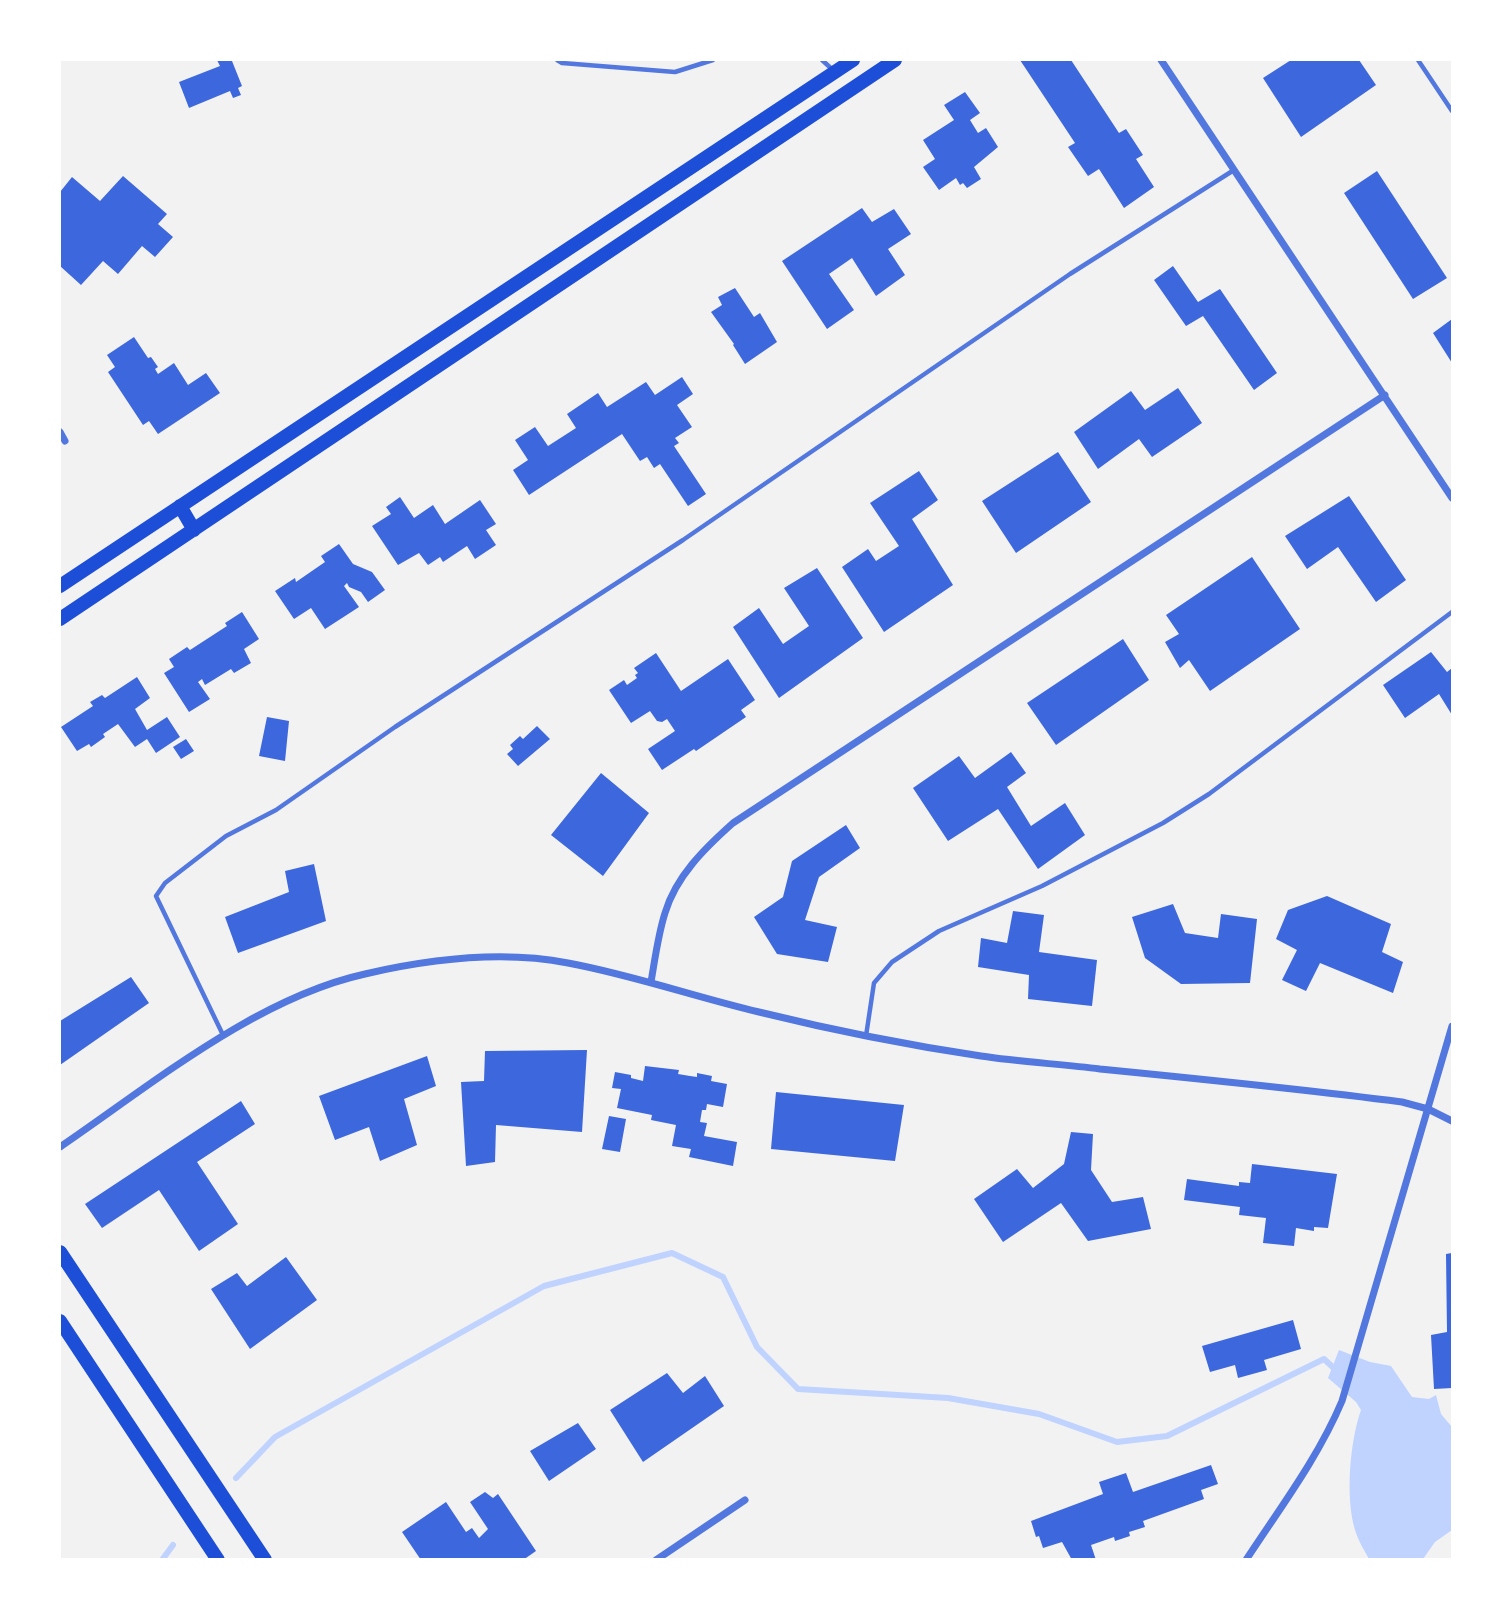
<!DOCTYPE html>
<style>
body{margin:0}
#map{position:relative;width:1512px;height:1619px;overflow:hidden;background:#f2f2f2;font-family:Montserrat,sans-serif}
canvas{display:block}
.frame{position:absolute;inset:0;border:61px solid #fff;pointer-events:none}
</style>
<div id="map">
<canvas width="1512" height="1619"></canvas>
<div class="frame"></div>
</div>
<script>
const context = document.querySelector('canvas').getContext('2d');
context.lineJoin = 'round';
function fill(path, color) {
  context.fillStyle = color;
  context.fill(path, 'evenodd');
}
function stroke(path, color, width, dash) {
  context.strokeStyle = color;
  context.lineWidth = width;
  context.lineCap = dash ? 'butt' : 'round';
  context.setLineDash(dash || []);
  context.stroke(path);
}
fill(new Path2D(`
 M1339 1350 1370 1362 1391 1366 1412 1397 1429 1399 1436 1395 1441 1414 1452 1427V1530L1435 1542 1423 1559H1369C1364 1550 1358 1540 1355 1530 1345 1497 1350 1441 1361 1410L1356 1402 1328 1378Z`), '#bfd3fe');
stroke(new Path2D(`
 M236 1478 275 1437 544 1286 672 1253 723 1277 757 1347 798 1389 948 1398 1039 1414 1117 1442 1167 1436 1324 1359 1338 1372
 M162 1560 173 1545`), '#bfd3fe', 6);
fill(new Path2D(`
 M217 60 232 61 242 86 238 88 241 95 233 98 230 91 189 108 179 82 220 66Z
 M1020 60H1071L1119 133 1126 129 1143 155 1136 159 1154 187 1124 208 1099 169 1088 176 1068 147 1075 143Z
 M1291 60H1359L1376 85 1301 137 1263 78Z
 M965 92 980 113 970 120 978 133 986 128 998 147 974 167 981 179 967 188 963 183 960 185 956 178 939 190 923 167 935 159 923 140 954 120 944 105Z
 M1377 171 1447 278 1413 299 1344 193Z
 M123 176 167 214 158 224 173 237 155 257 142 246 118 274 103 261 81 285 60 266V192L72 177 100 201Z
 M862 208 872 222 894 209 911 234 888 249 905 275 876 296 852 258 829 274 854 310 827 329 782 261Z
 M1173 266 1198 302 1220 289 1277 373 1254 390 1203 316 1186 326 1154 280Z
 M735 288 754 317 760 313 777 342 745 364 733 345 734 344 711 312 722 305 718 297Z
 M1452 319V363L1433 333Z
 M134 337 148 358 151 357 158 367 155 369 158 374 174 363 188 385 206 373 220 393 158 434 149 421 143 425 108 372 115 367 107 355Z
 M682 377 693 394 677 405 692 427 675 438 679 443 674 446 706 494 688 506 660 464 654 468 647 457 640 461 622 434 529 495 513 470 528 460 515 440 535 427 548 446 576 428 567 414 598 393 607 407 646 382 655 395Z
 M1178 388 1202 423 1152 457 1139 439 1098 469 1074 432 1131 391 1145 410Z
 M1058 452 1091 502 1016 553 982 501Z
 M919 471 938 500 912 519 953 585 884 632 842 567 868 549 876 561 899 546 870 503Z
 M1349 496 1406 580 1376 602 1338 547 1307 569 1285 536Z
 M400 497 414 518 433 505 445 524 480 500 496 524 486 530 496 545 475 559 467 546 443 562 440 557 428 565 419 553 398 565 372 526 391 514 386 507Z
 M339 544 353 564 372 572 385 590 368 602 361 592 349 587 347 583 344 586 359 607 325 629 311 608 294 619 275 591 295 578 296 582 325 562 321 556Z
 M1252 557 1300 629 1210 691 1189 660 1180 668 1165 642 1179 634 1166 615Z
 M817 568 863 638 779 698 733 627 759 608 783 644 809 626 784 588Z
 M242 612 259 639 244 649 251 663 234 673 231 669 205 685 202 679 198 682 210 699 189 712 164 673 174 667 169 659 187 647 190 650 227 626 225 623Z
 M1123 639 1149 680 1056 745 1027 703Z
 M1431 652 1447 672 1452 668V715L1439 694 1405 718 1383 685Z
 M656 653 681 691 728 659 755 700 741 710 746 717 696 751 694 749 662 770 648 749 675 731 667 719 662 722 657 721 650 711 631 723 609 690 624 680 627 685 637 678 635 675 638 673 634 668Z
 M137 677 150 698 135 709 147 730 167 717 180 737 156 753 147 739 135 747 118 724 103 734 105 737 91 747 89 744 77 751 61 727 93 706 90 702 102 695 105 698Z
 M267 717 289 721 285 761 259 756Z
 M537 726 550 739 518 766 507 754 513 749 510 745 520 736 523 739Z
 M186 739 194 751 181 759 173 747Z
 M1011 752 1026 773 1007 787 1031 826 1065 803 1085 835 1038 869 998 809 948 841 913 788 959 756 975 778Z
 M601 773 649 813 603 876 551 835Z
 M846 825 860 848 819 877 805 920 837 927 828 962 777 954 754 917 783 897 792 861Z
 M314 864 326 921 238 953 225 917 289 892 285 871Z
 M1327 896 1391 924 1382 952 1403 962 1393 993 1320 963 1306 991 1282 980 1297 950 1276 939 1288 910Z
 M1173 904 1185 933 1218 938 1221 914 1257 919 1250 983 1181 984 1145 958 1132 917Z
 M1013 911 1044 915 1039 952 1097 960 1092 1006 1028 999 1029 975 978 967 981 938 1007 943Z
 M131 977 149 1003 60 1065V1021Z
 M587 1050 582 1132 496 1125 495 1162 466 1166 461 1082 484 1081 485 1051Z
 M427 1056 436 1086 404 1099 417 1145 380 1161 369 1127 335 1140 319 1096Z
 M645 1066 679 1070 678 1074 690 1076 697 1077V1073L712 1076 711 1081 727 1084 723 1107 707 1104 706 1110H702L700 1122 707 1123 704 1136 737 1142 733 1166 689 1157 691 1149 672 1146 676 1125 651 1120 652 1115 617 1108 621 1089 612 1088 615 1072 631 1075V1078L643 1081Z
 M776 1092 904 1105 895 1161 771 1149Z
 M241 1101 255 1124 197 1162 238 1224 199 1251 159 1190 102 1228 85 1204Z
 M609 1116 626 1119 620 1152 602 1149Z
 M1071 1132 1093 1134 1091 1170 1112 1202 1143 1197 1151 1229 1088 1241 1061 1203 1003 1242 974 1199 1017 1169 1033 1188 1064 1164Z
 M1252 1164 1337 1174 1328 1228 1314 1227V1231L1296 1228 1294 1246 1263 1243 1266 1218 1239 1215 1240 1207 1184 1200 1187 1179 1239 1186V1182L1250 1183Z
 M1452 1253V1388L1434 1389 1431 1335 1447 1332 1446 1254Z
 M286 1257 317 1300 250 1349 211 1289 237 1273 247 1286Z
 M1293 1320 1301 1349 1264 1360 1267 1370 1238 1378 1235 1365 1210 1372 1202 1346Z
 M667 1373 683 1393 705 1376 724 1406 643 1462 610 1410Z
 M578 1423 596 1449 549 1481 530 1451Z
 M1211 1465 1218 1484 1201 1490 1204 1499 1143 1521 1145 1527 1129 1532 1130 1536 1115 1541 1114 1537 1091 1545 1096 1560H1072L1062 1542 1043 1548 1039 1536 1036 1537 1031 1521 1103 1494 1099 1482 1126 1473 1133 1492Z
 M485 1492 493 1498 498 1494 536 1551 523 1560H421L402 1532 446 1502 466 1532 472 1528 479 1538 488 1529 470 1502Z`), '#3d67dc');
stroke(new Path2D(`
 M557 60 562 63 675 72 713 60
 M822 60 834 71
 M1418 60 1452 111
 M223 1035 156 896 165 883 226 836 276 810 395 727 683 540 1070 274 1234 170
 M866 1036 874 983 892 962 939 931 1042 886 1163 823 1209 794 1452 612`), '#5277de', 4.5);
stroke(new Path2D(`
 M1161 60 1452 498
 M60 432 65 441
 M651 982C655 959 658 935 665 913 676 876 705 848 733 823L1385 395
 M60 1147C151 1085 256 998 365 974 430 959 501 950 568 963 633 975 695 997 759 1012 832 1030 907 1045 981 1056 1020 1062 1061 1064 1100 1069 1201 1079 1302 1089 1402 1102L1428 1109 1452 1121
 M656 1560 745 1500
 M1246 1560C1280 1508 1318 1458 1342 1401L1452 1026`), '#5277de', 7);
stroke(new Path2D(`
 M180 506 194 530
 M60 586 853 60
 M60 619 895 60
 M60 1252 265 1560
 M60 1321 218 1560`), '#1d4ed8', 14);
</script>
